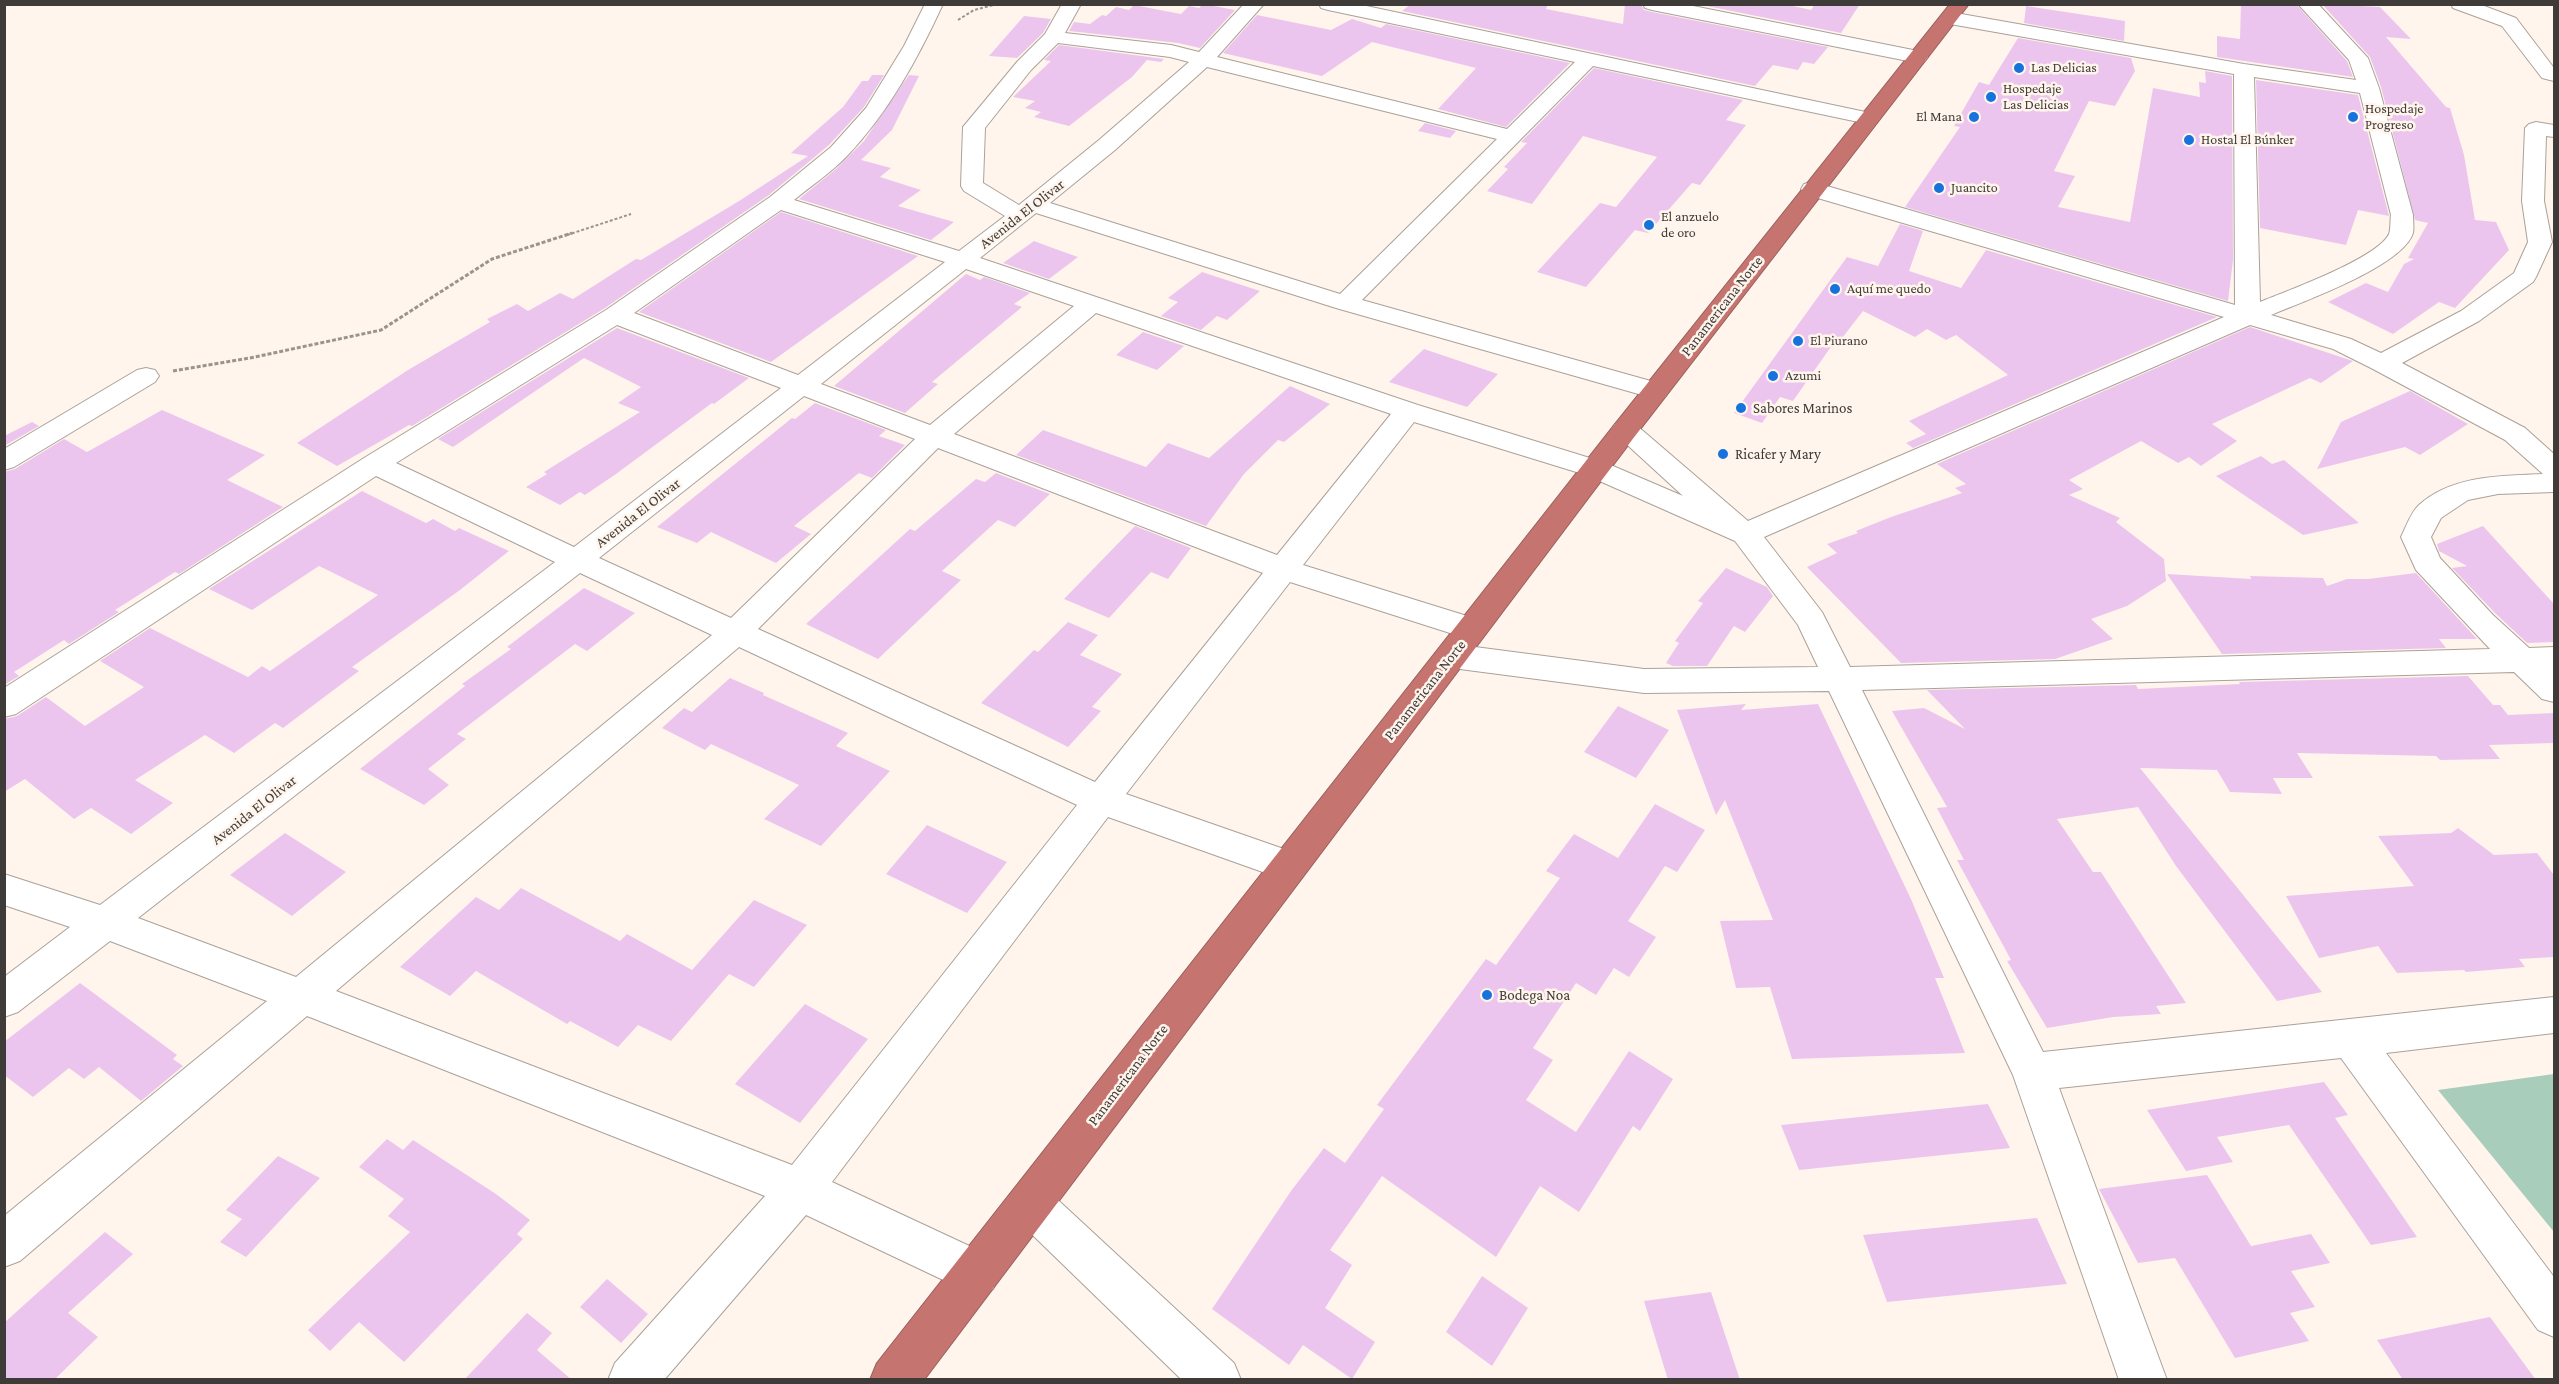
<!DOCTYPE html>
<meta charset="utf-8">
<style>
body{margin:0}
#map{position:relative;width:2559px;height:1384px;overflow:hidden;background:#fff5ec;font-family:"Crimson Pro",serif}
canvas{display:block}
.frame{position:absolute;inset:0;border:6px solid #3f3b38;pointer-events:none}
</style>
<div id="map">
<canvas width="2559" height="1384"></canvas>
<div class="frame"></div>
</div>
<script>
const context = document.querySelector('canvas').getContext('2d');
context.lineJoin = 'round';
function fill(path, color) {
  context.fillStyle = color;
  context.fill(path, 'evenodd');
}
function stroke(path, color, width, dash) {
  context.strokeStyle = color;
  context.lineWidth = width;
  context.lineCap = dash ? 'butt' : 'round';
  context.setLineDash(dash || []);
  context.stroke(path);
}
function drawText(font, color, halo, rows, align = 'center') {
  context.font = font + ' "Crimson Pro",serif';
  context.lineWidth = 5;
  context.setLineDash([]);
  context.textBaseline = 'middle';
  context.strokeStyle = halo;
  context.fillStyle = color;
  for (const [text, x, y, turn = 0] of rows) {
    context.save();
    context.translate(x, y);
    context.rotate((+turn || 0) * Math.PI / 180);
    context.textAlign = isNaN(turn) ? turn : align;
    if (halo) context.strokeText(text, 0, 0);
    context.fillText(text, 0, 0);
    context.restore();
  }
}
fill(new Path2D(`
 M2554 1074V1232L2438 1090Z`), '#a9cdbb');
fill(new Path2D(`
 M1203 4 1235 10 1200 48 1178 43 1069 31 1074 22 1090 24 1102 15 1106 16 1116 7 1129 10 1134 5 1181 14 1189 6 1199 8Z
 M1411 4H1548L1546 9 1623 24 1625 4H1641L1644 10 1652 12 1828 47 1814 64 1803 62 1798 70 1773 65 1755 86 1402 11Z
 M1697 4H1784L1811 10 1815 4H1860L1841 33Z
 M2241 4H2296L2347 61 2353 77 2217 57V36L2240 39Z
 M2322 4 2380 7 2411 39 2386 37 2446 107 2450 108 2464 155 2475 220 2496 222 2509 250 2455 308 2439 302 2393 334 2328 302 2366 283 2388 292 2404 264 2414 259 2408 258 2428 223 2415 220 2381 87 2370 57Z
 M2026 6 2125 21 2124 41 2024 23Z
 M1257 15 1331 30 1352 19 1381 28 1386 24 1570 63 1506 127 1438 109 1476 68 1372 42 1322 76 1223 53Z
 M1024 16 1051 19 1043 33 1017 58 989 56Z
 M2018 38 2131 58 2135 71 2115 106 2089 101 2054 171 2075 176 2058 207 2130 222 2153 88 2200 97 2199 82 2206 83 2205 71 2232 76 2233 260 2228 301 1905 207 1960 127 1954 126 1979 82 1989 85Z
 M1059 45 1164 59 1161 62 1147 60 1132 77 1069 126 1034 117 1041 112 1025 108 1035 101 1013 97 1051 61 1044 60Z
 M1594 68 1743 100 1726 120 1746 125 1700 185 1692 183 1648 233 1635 230 1586 287 1537 272 1600 203 1616 207 1657 157 1583 136 1532 204 1487 191 1508 169 1504 167 1527 143 1521 142Z
 M872 75H884L864 107 829 145 769 195 605 308 412 426 409 425 337 466 297 443 408 370 490 322 487 319 517 304 528 311 560 293 573 299 636 259 641 260 739 201 808 156 791 153 843 107 862 81H868Z
 M909 75 919 76 892 130 861 160 891 168 880 177 921 190 898 206 954 222 931 240 799 199 836 169 864 141Z
 M2256 80 2358 95 2389 216 2358 210 2346 245 2260 228Z
 M1425 123 1456 131 1450 138 1418 131Z
 M781 212 918 256 771 362 639 312Z
 M1900 224 1923 231 1909 271 1961 288 1986 250 2217 317 1913 448 1906 443 1926 434 1909 421 2008 375 1956 335 1946 340 1927 329 1915 337 1863 311 1839 342 1835 341 1793 401 1780 397 1762 423 1734 413 1847 257 1878 266Z
 M1034 241 1050 247 1078 257 1049 279 1003 263Z
 M1202 272 1260 291 1227 320 1217 316 1201 330 1161 316 1178 302 1168 298Z
 M966 274 980 280 984 277 1030 293 1014 304 1022 307 932 382 938 384 905 413 834 386Z
 M2250 327 2353 361 2321 383 2310 378 2212 424 2237 441 2201 466 2189 457 2178 463 2141 441 2069 480 2083 489 2069 495 2120 518 2116 522 2164 559 2166 581 2127 606 2091 619 2113 639 2055 659 1901 663 1807 567 1837 553 1827 544 1858 533 1856 531 1891 517 1962 493 1955 488 1966 484 1937 464Z
 M617 328 749 378 714 404 712 403 616 474 585 495 580 492 560 505 526 487 547 474 544 472 640 412 618 403 641 387 584 358 453 447 438 439Z
 M1143 332 1184 346 1157 370 1116 355Z
 M1424 349 1498 374 1467 407 1389 382Z
 M1290 386 1330 404 1284 442 1278 440 1244 474 1206 526 1016 455 1043 430 1146 467 1168 443 1209 458Z
 M2410 391 2468 424 2420 455 2405 447 2317 469 2341 422Z
 M815 403 886 430 879 436 905 445 872 478 859 473 794 526 811 534 776 563 711 532 697 543 657 527 792 418 795 419Z
 M162 410 265 455 227 480 283 507 179 574 175 572 115 610 119 612 69 644 64 640 14 672 19 676 4 685V472L15 469 64 439 87 452Z
 M32 422 39 426 4 446V436Z
 M2261 456 2272 464 2284 460 2359 523 2303 535 2216 476Z
 M996 473 1050 494 1015 527 998 520 942 571 961 580 878 659 806 624 910 529 915 531 976 479 985 482Z
 M362 491 426 523 433 519 455 531 459 528 509 551 460 590 352 667 359 671 283 728 275 723 234 753 205 735 135 780 173 803 131 834 91 808 74 819 25 779 4 792V719L17 716 46 697 85 726 144 687 100 661 150 628 248 677 262 666 270 671 378 595 319 566 252 610 209 589Z
 M1135 526 1191 548 1168 579 1151 572 1109 618 1064 599Z
 M2483 526 2554 604V642L2527 643 2495 613 2452 568 2467 566 2439 551 2437 544Z
 M1726 568 1767 587 1773 596 1745 632 1734 626 1707 666H1673L1666 663 1679 643 1675 641 1703 603 1698 601Z
 M2416 573 2477 639H2439L2446 648 2222 654 2167 574 2251 579 2250 576 2323 578 2327 586 2347 579H2368Z
 M584 588 635 613 587 651 575 644 457 734 466 739 428 769 449 785 424 805 360 769 465 686 462 684 511 649 507 647Z
 M1068 622 1098 635 1080 655 1122 674 1092 707 1101 711 1068 747 981 703 1034 650 1038 652Z
 M2468 676 2493 705H2500L2508 715 2554 713V743L2489 745 2500 759 2440 760 2436 756 2297 753 2313 778H2273L2282 794 2230 792 2217 770 2140 768 2322 992 2277 1001 2176 866 2138 807 2057 819 2093 872H2101L2186 1003 2156 1006 2161 1014 2113 1017 2047 1028 2007 961 2011 960 1957 860H1964L1937 808 1947 807 1892 711 1924 708 1965 729 1927 690 2136 685 2138 689 2240 684 2239 682Z
 M730 678 764 693 763 695 848 733 836 746 890 771 821 846 764 819 799 785 711 744 705 750 662 728 684 708 692 712Z
 M1746 704 1741 710 1818 704 1911 899 1944 978H1935L1965 1053 1792 1059 1770 987 1736 988 1720 921 1773 920 1725 800 1716 815 1677 710Z
 M1618 706 1669 730 1636 778 1584 752Z
 M1655 804 1705 830 1677 872 1665 866 1628 921 1656 937 1629 977 1614 968 1596 995 1576 983 1533 1048 1553 1060 1526 1100 1576 1132 1629 1051 1673 1079 1640 1131 1633 1126 1579 1212 1540 1186 1496 1257 1382 1176 1330 1250 1352 1265 1325 1308 1375 1342 1352 1379 1303 1345 1289 1365 1212 1309 1291 1191 1324 1148 1345 1163 1384 1109 1377 1105 1486 959 1496 965 1560 878 1546 871 1574 834 1618 858Z
 M927 825 1007 862 967 913 886 874Z
 M2458 828 2494 855 2537 853 2554 875V957L2519 959 2525 967 2466 972 2464 970 2397 973 2378 946 2319 958 2286 896 2414 886 2378 836 2451 833Z
 M285 833 346 872 292 916 230 875Z
 M521 888 620 941 627 934 692 970 754 900 807 925 754 987 729 974 671 1041 638 1025 618 1047 570 1021 567 1024 476 971 450 996 400 967 476 897 499 910Z
 M80 983 177 1055 173 1059 183 1066 141 1101 99 1067 84 1079 69 1068 33 1097 4 1075V1042Z
 M805 1004 868 1039 800 1123 735 1084Z
 M2324 1082 2348 1115 2335 1118 2417 1237 2371 1245 2289 1125 2217 1137 2233 1162 2186 1171 2147 1110Z
 M1988 1104 2010 1148 1799 1170 1781 1125Z
 M387 1139 403 1150 413 1140 496 1194 530 1220 517 1234 523 1239 404 1362 359 1322 330 1351 308 1330 410 1232 388 1216 404 1199 359 1167Z
 M278 1156 320 1178 246 1257 220 1242 242 1219 226 1210Z
 M2207 1175 2251 1246 2311 1234 2330 1263 2291 1271 2315 1307 2290 1313 2309 1341 2235 1358 2175 1258 2138 1263 2099 1189Z
 M2037 1218 2067 1284 1887 1302 1863 1235Z
 M105 1232 133 1254 68 1313 98 1337 54 1380H4V1323Z
 M1482 1276 1528 1308 1492 1366 1446 1332Z
 M607 1279 648 1314 621 1343 580 1307Z
 M1711 1292 1740 1380H1668L1644 1301Z
 M527 1313 552 1333 537 1350 572 1380H464Z
 M2490 1317 2536 1380H2403L2377 1340Z`), '#ecc5ee');
const street = new Path2D(`
 M925 4H943C918 58 889 112 847 156 832 172 812 185 794 200L959 251 1005 216 964 191 961 186 963 127 1017 62 1045 34 1062 4H1081L1065 33 1171 45 1199 52 1244 4H1264L1217 57 1507 129 1575 62 1328 10 1321 8 1319 4H1357L1875 114 1878 118 1875 122 1868 124 1593 66 1362 300 1665 385 1669 391 1665 397 1656 399 1336 308 1036 213 980 258 1418 405 1606 463 1683 496 1611 430 1615 424 1625 422 1635 424 1748 521 2224 317 1804 194 1801 189 1804 184 1812 182 1820 184 2235 305 2234 74 1950 24 1943 22 1941 18 1943 14 1950 12 2244 64 2356 80 2349 60 2298 4H2318L2368 58 2379 88 2413 215C2413 221 2414 228 2413 233 2403 266 2302 302 2271 315L2351 339 2381 353 2461 311 2514 273 2528 242 2522 201 2525 128 2529 124 2536 122 2554 125V137L2546 136 2544 201 2552 242 2536 277 2533 282 2479 321 2402 363 2525 428 2554 454V492L2498 494 2468 500 2441 518 2431 537 2440 558 2493 615 2529 648 2554 647V702L2542 699 2514 672 1862 690 2043 1052 2554 997V1033L2386 1053 2554 1277V1337L2538 1330 2341 1058 2059 1088 2167 1380H2119L2013 1075 1829 691 1644 693 1452 668 1441 664 1436 656 1441 648 1452 644 1644 669 1818 667 1798 625 1735 541 1586 475 1414 422 1303 565 1483 621 1488 629 1483 637 1472 640 1290 582 1126 794 1301 855 1306 866 1301 877 1288 881 1108 817 832 1182 993 1257 1000 1273 993 1289 977 1296 806 1215 664 1380H608L615 1363 765 1196 307 1016 20 1261 4 1267V1216L267 1001 110 941 18 1012 4 1017V977L70 927 4 905V874L100 905 555 562 376 476 16 714 4 717V688L364 458 606 310 770 197 831 147 866 108 904 46ZM1058 43 1170 57 1189 62 1099 140 1019 205 983 183 985 128 1031 70ZM1207 67 1497 139 1340 294 1050 203 1115 150ZM2254 77 2360 93 2391 215C2390 220 2391 229 2389 234 2378 258 2287 291 2260 302ZM781 210 945 262 798 375 634 313ZM966 269 1074 306 930 425 821 384ZM1096 313 1391 414 1277 555 954 434ZM617 325 781 388 574 547 396 463ZM2250 325 2333 349 2373 369 2505 440 2543 474C2501 476 2452 475 2419 505 2411 512 2406 527 2401 537L2416 570 2490 649 1850 667 1822 612 1764 537ZM804 396 915 439 731 618 599 558ZM938 448 1263 573 1095 782 758 629ZM580 573 712 635 296 977 138 918ZM739 647 1077 805 792 1165 336 991Z
 M1643 4H1683L1918 51 1925 53 1928 57 1925 61 1918 63 1652 10 1645 8Z
 M2451 4H2479L2516 18 2554 68V81L2542 78 2502 26 2453 8Z
 M146 368 155 370 159 376 155 382 14 467 4 470V449L137 370Z
 M1030 1181 1045 1188 1234 1363 1241 1380H1182L1015 1218 1008 1203 1015 1188Z`);
const highway = new Path2D(`
 M1950 4H1969L1635 436 924 1380H870L877 1363 1615 424Z`);
stroke(street, '#aaa199', 2);
stroke(highway, '#96605c', 2);
stroke(new Path2D(`
 M958 20 974 10 998 4
 M567 235 631 214`), '#9a948e', 2, [3, 2]);
stroke(new Path2D(`
 M173 371 250 358 381 330 492 259 572 233`), '#9a948e', 3, [4, 2]);
fill(street, '#fff');
fill(highway, '#c57470');
for (const [x, y, r, color] of [
 [2019,68,6,"#1773dc"],
 [1991,97,6,"#1773dc"],
 [1974,117,6,"#1773dc"],
 [2353,117,6,"#1773dc"],
 [2189,140,6,"#1773dc"],
 [1939,188,6,"#1773dc"],
 [1649,225,6,"#1773dc"],
 [1835,289,6,"#1773dc"],
 [1798,341,6,"#1773dc"],
 [1773,376,6,"#1773dc"],
 [1741,408,6,"#1773dc"],
 [1723,454,6,"#1773dc"],
 [1487,995,6,"#1773dc"]
]) {
  const dot = new Path2D();
  dot.arc(x, y, r, 0, 2 * Math.PI);
  context.fillStyle = color;
  context.fill(dot);
  stroke(dot, '#fff5ec', 2);
}
drawText('14px', '#3f3b38', '#fff5ec', [
 ["Las Delicias",2031,68],
 ["Hospedaje",2003,89],
 ["Las Delicias",2003,105],
 ["Hospedaje",2365,109],
 ["Progreso",2365,125],
 ["El Mana",1962,117,"right"],
 ["Hostal El Búnker",2201,140],
 ["Juancito",1951,188],
 ["El anzuelo",1661,217],
 ["de oro",1661,233],
 ["Aquí me quedo",1847,289],
 ["El Piurano",1810,341],
 ["Azumi",1785,376]
], 'left');
drawText('15px', '#3f3b38', '#fff5ec', [
 ["Avenida El Olivar",1022,214,-38],
 ["Panamericana Norte",1722,306,-52],
 ["Avenida El Olivar",638,513,-38],
 ["Panamericana Norte",1425,690,-52],
 ["Avenida El Olivar",254,810,-38],
 ["Panamericana Norte",1128,1075,-53]
]);
drawText('15px', '#3f3b38', '#fff5ec', [
 ["Sabores Marinos",1753,408],
 ["Ricafer y Mary",1735,454],
 ["Bodega Noa",1499,995]
], 'left');
</script>
